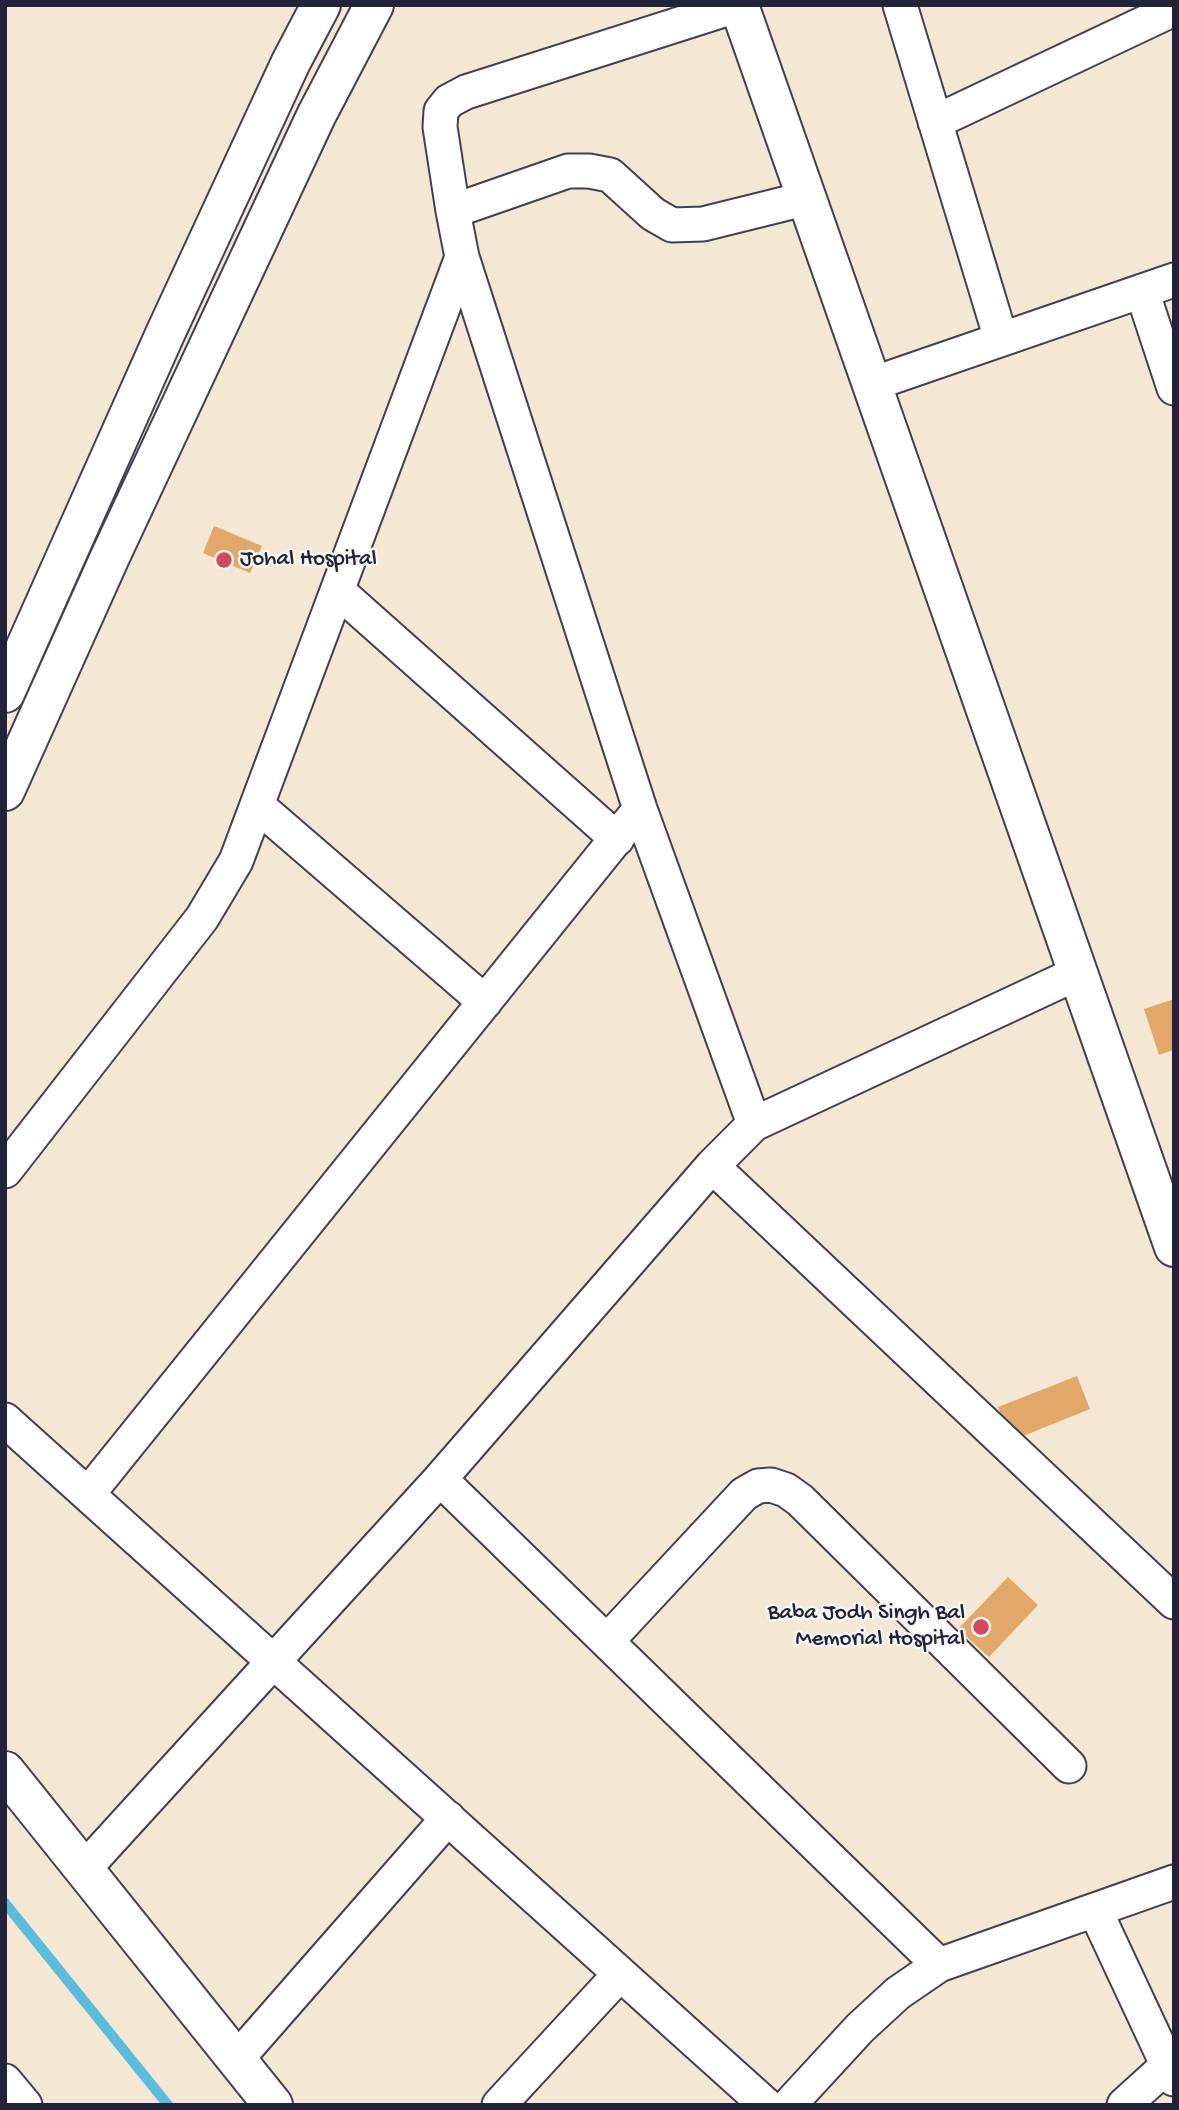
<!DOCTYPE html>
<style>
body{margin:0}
#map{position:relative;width:1179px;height:2110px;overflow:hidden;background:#f4e7d4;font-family:"Gochi Hand",sans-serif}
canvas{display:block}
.frame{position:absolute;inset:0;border:7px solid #22223b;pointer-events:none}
</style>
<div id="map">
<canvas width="1179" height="2110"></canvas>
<div class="frame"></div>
</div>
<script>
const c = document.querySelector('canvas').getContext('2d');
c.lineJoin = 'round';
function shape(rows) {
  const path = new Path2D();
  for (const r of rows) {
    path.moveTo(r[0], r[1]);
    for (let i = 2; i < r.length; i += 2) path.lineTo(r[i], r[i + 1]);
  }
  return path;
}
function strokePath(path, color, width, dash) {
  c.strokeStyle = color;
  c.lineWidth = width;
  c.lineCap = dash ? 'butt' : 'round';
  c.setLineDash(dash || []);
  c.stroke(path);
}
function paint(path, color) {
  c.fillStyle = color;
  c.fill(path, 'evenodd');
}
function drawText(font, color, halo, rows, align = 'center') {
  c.font = font + ' "Gochi Hand",sans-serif';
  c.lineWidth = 5;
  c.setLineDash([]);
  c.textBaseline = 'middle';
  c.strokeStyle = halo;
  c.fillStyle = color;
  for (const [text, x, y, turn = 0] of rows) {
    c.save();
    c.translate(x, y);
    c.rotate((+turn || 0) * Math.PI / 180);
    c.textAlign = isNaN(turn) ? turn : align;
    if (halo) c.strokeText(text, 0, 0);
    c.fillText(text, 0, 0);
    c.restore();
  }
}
const stream = shape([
 [5,1903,168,2105]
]);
const building = shape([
 [214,526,262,546,250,573,203,553],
 [1174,999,1174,1050,1159,1055,1144,1009],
 [1077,1376,1090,1409,1011,1441,998,1407],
 [1008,1577,1038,1605,989,1657,958,1629]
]);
const minor = shape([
 [739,5,466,92,449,101,441,111,440,127,453,211,462,257,640,809,754,1124],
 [900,5,1001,339],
 [935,122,1174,9],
 [453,211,568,171,589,171,610,175,653,214,672,225,703,224,808,198],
 [1142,291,1174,388],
 [872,384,1174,280],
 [338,591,617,839],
 [258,806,485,1002],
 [712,1166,1174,1602],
 [5,1171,202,918,236,861,462,257],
 [5,1420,766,2105],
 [440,1479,939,1965],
 [88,1494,640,809],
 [608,1640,744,1494,758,1486,771,1485,786,1490,800,1500,1069,1766],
 [85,1868,440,1479,712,1166,754,1124,1078,973],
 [1095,1910,1174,2079],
 [236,2060,448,1818],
 [5,2081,25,2105],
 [499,2105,620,1974],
 [789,2105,860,2028,898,1993,939,1965,1174,1882],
 [1124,2105,1167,2066]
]);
const tertiary = shape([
 [739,5,1174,1247],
 [5,1771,273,2105]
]);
const secondary = shape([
 [5,693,165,334,291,62,321,5],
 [5,791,110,557,316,116,374,5]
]);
const markers = [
 [224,560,9,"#d1495b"],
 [981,1627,9,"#d1495b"]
];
const poiNames = [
 ["Johal Hospital",240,560],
 ["Baba Jodh Singh Bal",965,1614,"right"],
 ["Memorial Hospital",965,1640,"right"]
];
strokePath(stream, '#5cbcdb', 10);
paint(building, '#e2a86a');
strokePath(minor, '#424052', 37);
strokePath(tertiary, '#424052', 42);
strokePath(secondary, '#424052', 42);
strokePath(minor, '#fff', 33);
strokePath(tertiary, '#fff', 38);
strokePath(secondary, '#fff', 38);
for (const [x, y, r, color] of markers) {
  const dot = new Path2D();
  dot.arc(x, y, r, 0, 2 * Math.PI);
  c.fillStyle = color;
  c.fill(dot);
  strokePath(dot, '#f6f6f2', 2.5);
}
drawText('23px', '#22223b', '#f6f6f2', poiNames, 'left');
</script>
